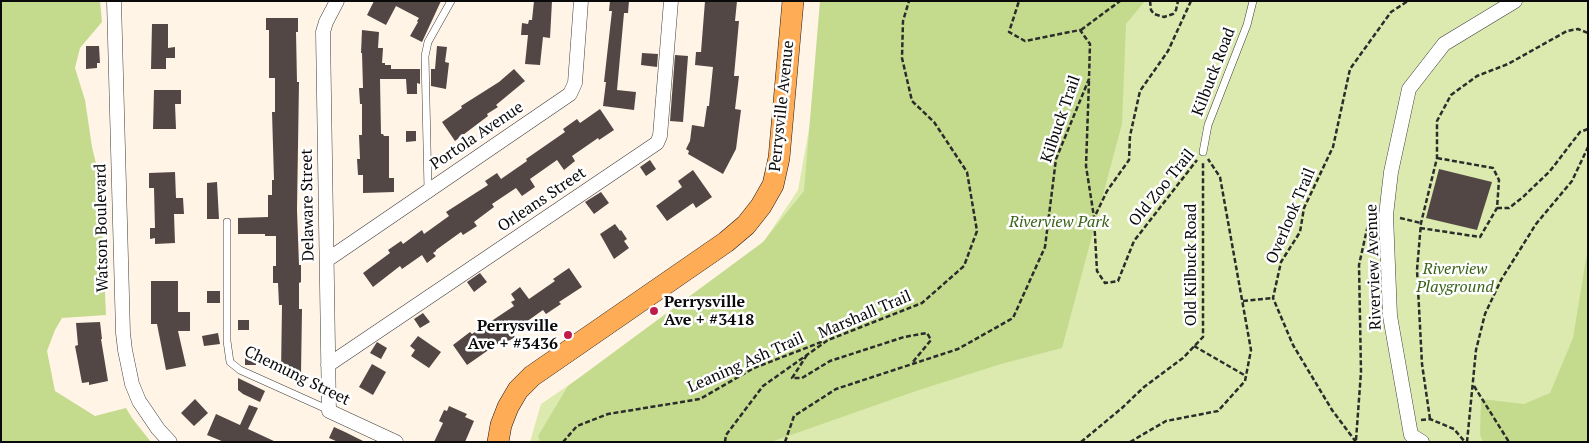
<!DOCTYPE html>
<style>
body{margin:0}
#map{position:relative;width:1589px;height:443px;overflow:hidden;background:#fff4e6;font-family:"PT Serif",serif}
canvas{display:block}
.frame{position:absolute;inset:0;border:2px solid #0a0a0a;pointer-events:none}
</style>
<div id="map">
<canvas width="1589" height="443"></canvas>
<div class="frame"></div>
</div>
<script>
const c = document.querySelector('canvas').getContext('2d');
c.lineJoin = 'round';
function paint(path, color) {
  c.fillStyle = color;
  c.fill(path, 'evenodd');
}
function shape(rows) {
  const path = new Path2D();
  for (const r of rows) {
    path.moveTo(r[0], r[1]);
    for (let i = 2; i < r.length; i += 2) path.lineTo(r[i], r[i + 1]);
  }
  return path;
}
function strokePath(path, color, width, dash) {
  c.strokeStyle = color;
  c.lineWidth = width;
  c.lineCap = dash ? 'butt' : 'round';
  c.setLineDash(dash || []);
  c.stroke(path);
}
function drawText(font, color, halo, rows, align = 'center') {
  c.font = font + ' "PT Serif",serif';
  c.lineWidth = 5;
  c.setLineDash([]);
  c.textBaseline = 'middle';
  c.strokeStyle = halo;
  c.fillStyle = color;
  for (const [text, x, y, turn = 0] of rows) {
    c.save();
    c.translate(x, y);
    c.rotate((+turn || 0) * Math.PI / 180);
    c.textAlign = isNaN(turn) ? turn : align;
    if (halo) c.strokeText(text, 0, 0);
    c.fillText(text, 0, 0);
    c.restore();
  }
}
const green = shape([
 [832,1,1588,1,1588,442,530,442,541,404,751,261,798,190]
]);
const forest = shape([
 [1,1,100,1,102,22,80,48,75,68,85,100,92,147,100,180,106,315,62,318,55,330,47,351,55,391,95,416,126,408,132,418,151,442,1,442],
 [820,1,1145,1,1126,24,1122,124,1062,348,1001,364,916,391,771,442,540,442,538,436,568,386,763,242,804,191],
 [1588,247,1588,442,1483,442,1480,435,1481,399,1524,404,1550,393,1573,338]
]);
const building = shape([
 [374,1,441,1,422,42,410,36,418,22,417,21,419,18,396,6,386,25,367,15],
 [534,1,552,1,550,38,543,37,540,65,525,64,528,35,521,35,522,23,528,24,529,20,532,20],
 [610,1,629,1,628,13,624,13,617,90,636,92,634,110,603,106,606,82,604,82,612,11,609,11],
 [705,1,737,1,735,21,739,21,734,76,739,76,735,109,741,110,736,149,723,174,688,154,689,151,686,149,690,141,692,125,704,127,707,106,709,106,713,67,695,65,696,52,701,52],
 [266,18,298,18,298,32,296,32,297,82,299,82,297,210,299,265,301,265,301,282,299,283,299,309,302,309,301,373,281,373,282,305,279,305,278,283,273,283,273,266,276,266,276,236,265,236,265,234,238,234,238,218,268,217,268,195,272,195,272,180,274,180,272,112,275,112,275,78,269,78,269,30,266,30],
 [152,24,168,24,168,48,175,47,175,58,166,58,166,69,151,69],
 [362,30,379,32,378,48,383,48,382,63,385,63,385,65,391,65,391,69,420,69,420,84,417,83,417,94,407,94,406,79,380,79,381,134,383,134,384,136,389,136,389,178,394,178,394,192,363,193,363,175,358,175,357,159,360,159,359,135,362,135,362,104,360,104,359,88,363,88,362,53,361,53],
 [86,46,99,46,100,63,97,63,97,68,86,69],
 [437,46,447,47,445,62,449,63,446,89,431,86,431,69,435,69],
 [642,53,658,54,657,67,641,65],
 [675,55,688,56,683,122,670,121],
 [514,69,525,81,496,105,498,107,487,114,488,116,455,141,442,122,462,108,461,106,499,82],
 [154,90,181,90,181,104,175,104,176,129,153,129],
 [600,109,614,130,599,140,598,138,572,156,575,161,564,170,557,160,530,179,535,187,522,196,516,188,492,204,494,207,474,222,477,226,463,235,461,232,436,250,436,251,433,253,436,256,427,263,422,255,402,269,400,266,373,287,363,273,390,253,388,250,401,241,403,244,422,230,424,234,449,216,446,212,488,185,485,181,497,173,501,179,527,161,526,159,565,132,563,129,577,119,580,123],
 [406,131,416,131,416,141,406,142],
 [650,160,656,169,646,176,640,167],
 [1439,169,1492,182,1477,230,1426,218],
 [693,170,712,197,696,208,693,203,667,221,656,206,682,187,678,181],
 [175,172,176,198,183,198,184,214,174,214,175,243,155,244,155,238,150,239,150,228,155,228,154,188,149,188,149,173],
 [217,182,219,219,207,219,207,183],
 [601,192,609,203,594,214,585,202],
 [615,224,620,231,621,230,627,239,624,241,629,248,614,259,600,234],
 [569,268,582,287,559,302,561,304,546,314,543,310,512,332,515,337,502,345,500,342,467,365,453,345,470,332,472,334,514,306,511,302,515,300,511,294,520,287,529,299,555,281,553,279],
 [480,273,487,282,474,292,467,282],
 [151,281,178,281,178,312,190,312,190,331,178,331,186,366,166,370,157,324,151,324],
 [207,291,220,291,220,303,207,303],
 [423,313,430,322,420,328,414,319],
 [238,320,249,320,249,330,238,330],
 [100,322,102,339,101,339,108,381,89,385,89,382,82,383,75,346,78,345,76,323],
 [218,333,220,344,204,346,202,336],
 [418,336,441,352,429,368,411,356,415,350,410,346],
 [377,342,387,348,381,359,370,353],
 [256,355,256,365,245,365,245,356],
 [372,364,386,372,373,395,359,387],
 [238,378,265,391,260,402,243,394,238,390],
 [195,399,208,413,194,426,181,413],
 [249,405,258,408,248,429,276,442,224,442,207,435,216,414,240,425],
 [449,406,467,414,465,417,474,421,465,442,434,442,443,423,439,421,444,410,447,411],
 [334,427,345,432,365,442,338,442,329,438]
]);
const path = shape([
 [1150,1,1151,10,1154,14,1164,17,1173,14,1176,10,1178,1],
 [1191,1,1168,51,1140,91,1130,136,1129,160,1107,191,1094,218,1097,271,1105,283,1118,281,1134,241,1197,160],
 [1081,30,1120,1],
 [1089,81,1086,166,1094,217],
 [1497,208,1509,208,1523,197,1550,171,1580,132,1588,129],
 [1400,218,1421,223],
 [1420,228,1480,237,1497,208,1499,180,1493,168,1437,158],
 [1243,301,1273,298],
 [1194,346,1246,376],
 [807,355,792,378,802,378,830,361,904,337,927,333,931,340,912,363],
 [1474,386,1509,442],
 [1430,419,1422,364,1417,270,1421,223,1437,158,1437,121,1451,95,1477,76,1508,64,1567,31,1578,29,1588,33],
 [1421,420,1430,419,1454,429,1465,442],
 [1356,440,1361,372,1359,265,1367,229,1373,216],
 [563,442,577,426,608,414,700,399,754,368,824,341],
 [725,442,726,435,763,386,828,340,922,303,964,266,977,231,967,172,934,122,912,101,902,58,903,21,909,1],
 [785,442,794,416,836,389,958,349,1013,318,1045,247,1056,159,1089,79,1090,44,1080,30,1025,41,1009,32,1019,1],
 [1081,442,1122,408,1144,387,1183,358,1203,337,1203,161],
 [1130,442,1166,421,1218,411,1245,381,1251,350,1220,177,1208,159],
 [1356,442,1332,410,1293,345,1273,298,1281,262,1300,232,1304,208,1333,147,1350,69,1391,12,1408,1],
 [1467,442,1476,350,1485,314,1501,280,1536,224,1572,181,1588,147]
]);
const lane = shape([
 [1203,152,1208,125,1247,25,1253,1],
 [428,190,425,56,428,42,451,1],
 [227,222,227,341,230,362,240,370,329,410]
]);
const street = shape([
 [114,1,123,333,125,350,132,384,139,401,158,429,170,442],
 [337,1,326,22,323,32,329,411,396,442],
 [327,260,570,94,575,83,581,1],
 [328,365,657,143,660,136,671,1],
 [1422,442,1411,435,1390,316,1386,215,1391,172,1409,89,1444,44,1515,1]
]);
const primary = shape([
 [498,442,501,425,508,407,518,390,532,376,726,242,746,225,761,206,773,185,779,158,793,1]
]);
const markers = [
 [654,311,5,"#be1d4c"],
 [568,335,5,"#be1d4c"]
];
const streetNames = [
 ["Kilbuck Road",1214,72,-69],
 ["Perrysville Avenue",782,106,-84],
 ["Kilbuck Trail",1061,119,-71],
 ["Portola Avenue",477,136,-34],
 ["Old Zoo Trail",1162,188,-51],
 ["Orleans Street",542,200,-34],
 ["Delaware Street",308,205,-91],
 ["Overlook Trail",1291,216,-67],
 ["Watson Boulevard",102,228,-91],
 ["Old Kilbuck Road",1191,265,-90],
 ["Riverview Avenue",1374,267,-92],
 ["Marshall Trail",865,315,-23],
 ["Leaning Ash Trail",746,363,-24],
 ["Chemung Street",297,376,26]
];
const parkNames = [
 ["Riverview Park",1059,222],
 ["Riverview",1455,269],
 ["Playground",1455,287]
];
const poiNames = [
 ["Perrysville",664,302],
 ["Ave + #3418",664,320],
 ["Perrysville",558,326,"right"],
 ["Ave + #3436",558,344,"right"]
];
paint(green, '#dceaaf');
paint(forest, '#c4db8e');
paint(building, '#534746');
strokePath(lane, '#3d3d3d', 8);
strokePath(street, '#3d3d3d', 15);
strokePath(primary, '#1b1b1b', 22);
strokePath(path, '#2c2c2c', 2.5, [5, 2.5]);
strokePath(lane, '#fff', 7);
strokePath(street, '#fff', 14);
strokePath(primary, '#ffac56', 21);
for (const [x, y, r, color] of markers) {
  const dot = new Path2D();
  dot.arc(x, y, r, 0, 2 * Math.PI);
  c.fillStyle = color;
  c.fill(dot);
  strokePath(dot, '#fff', 2);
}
drawText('16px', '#0a0a0a', '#fff', streetNames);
drawText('italic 16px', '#3a6319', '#fff', parkNames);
drawText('bold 16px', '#0a0a0a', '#fff', poiNames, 'left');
</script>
